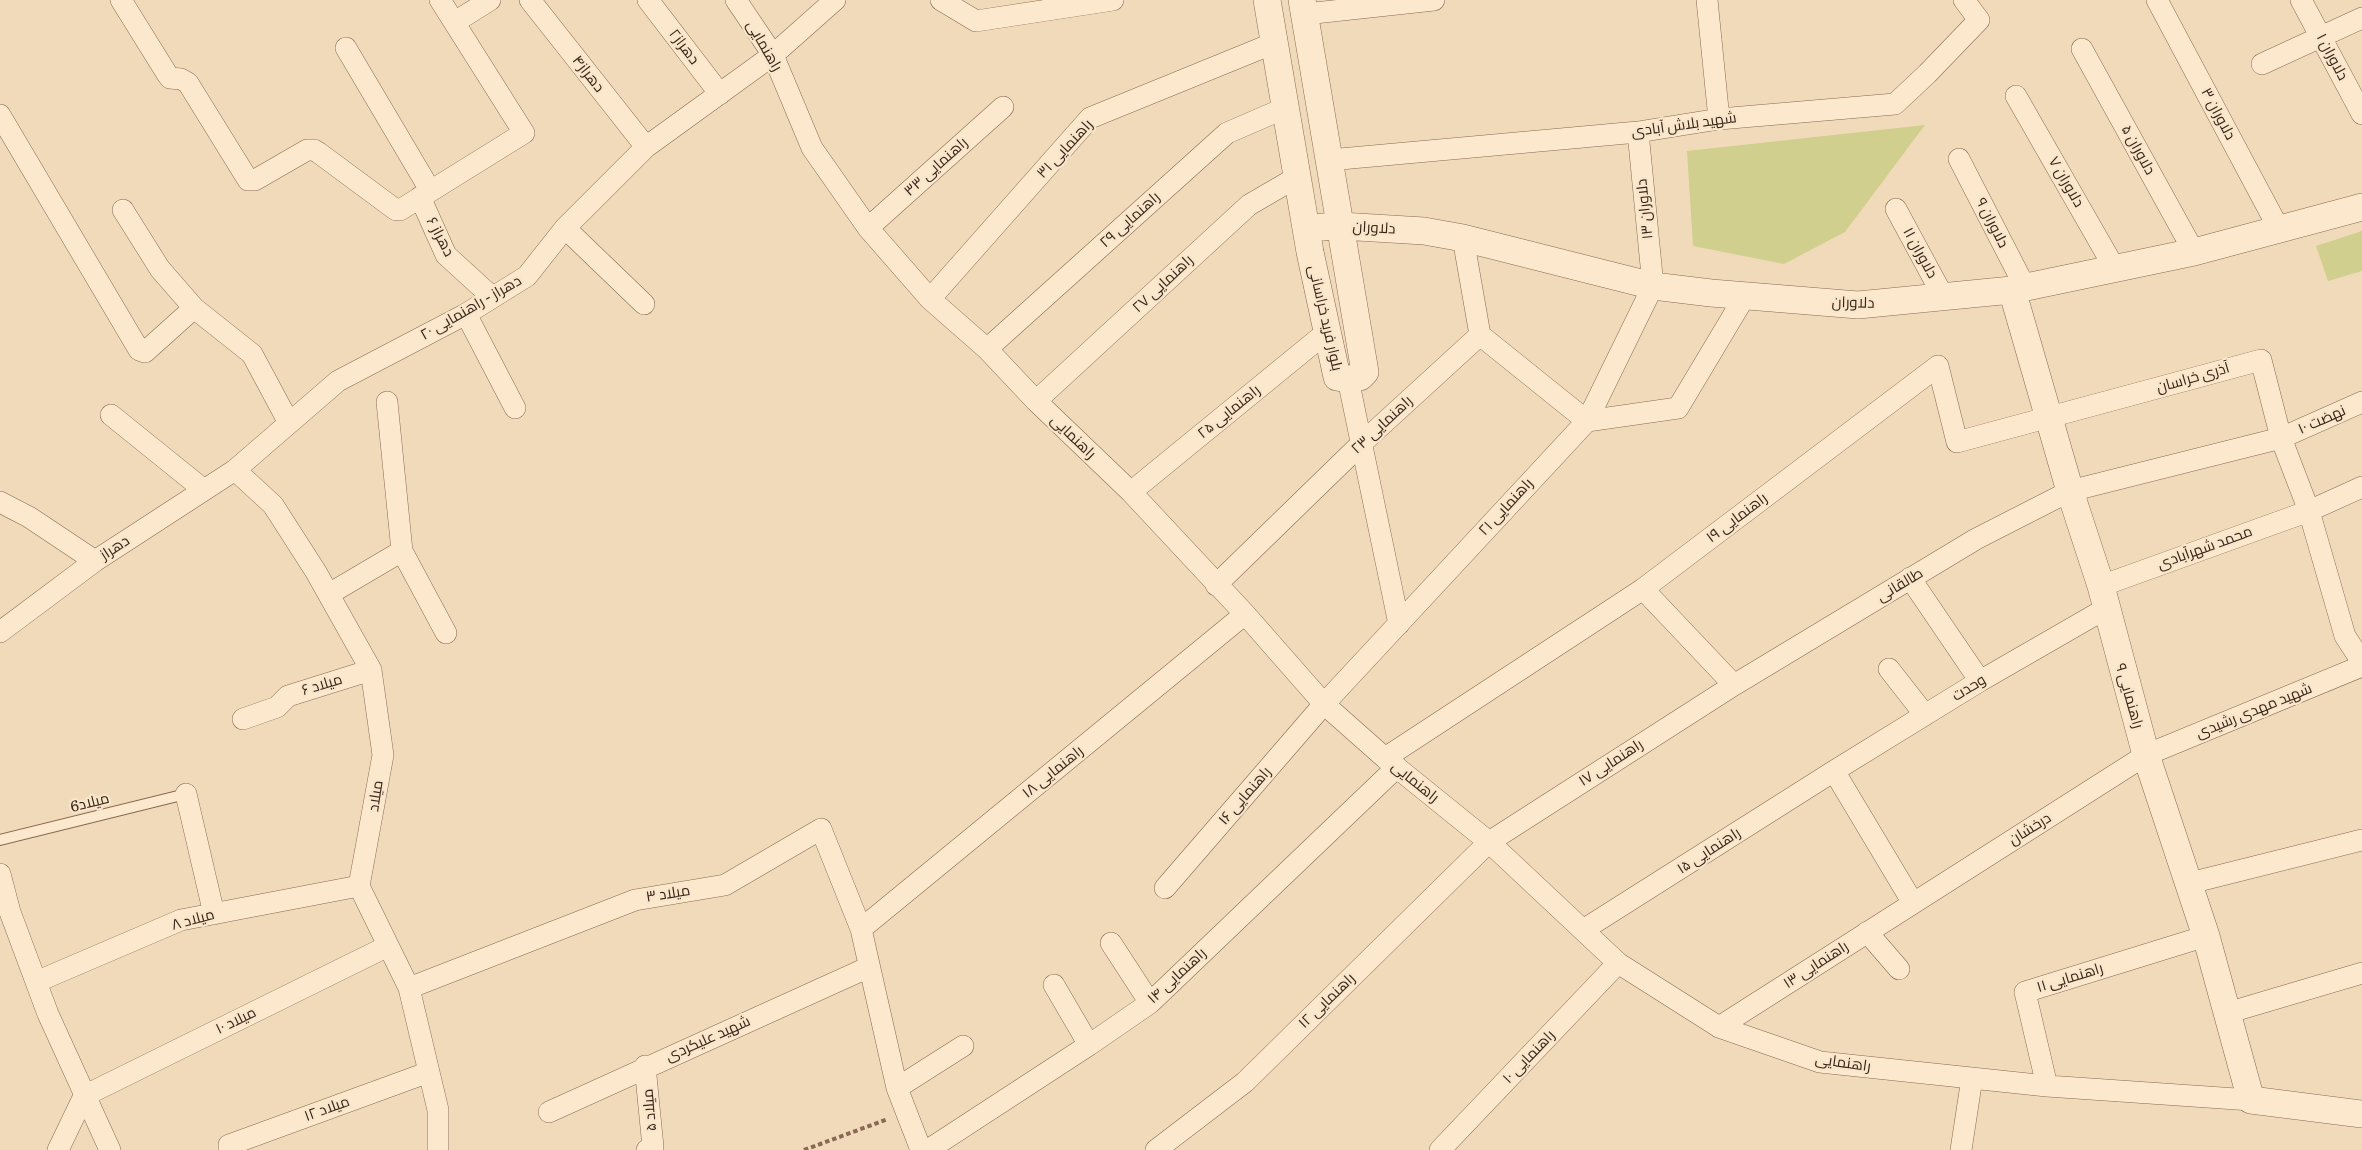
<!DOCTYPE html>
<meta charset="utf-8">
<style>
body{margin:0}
canvas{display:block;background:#f1daba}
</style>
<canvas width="2362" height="1150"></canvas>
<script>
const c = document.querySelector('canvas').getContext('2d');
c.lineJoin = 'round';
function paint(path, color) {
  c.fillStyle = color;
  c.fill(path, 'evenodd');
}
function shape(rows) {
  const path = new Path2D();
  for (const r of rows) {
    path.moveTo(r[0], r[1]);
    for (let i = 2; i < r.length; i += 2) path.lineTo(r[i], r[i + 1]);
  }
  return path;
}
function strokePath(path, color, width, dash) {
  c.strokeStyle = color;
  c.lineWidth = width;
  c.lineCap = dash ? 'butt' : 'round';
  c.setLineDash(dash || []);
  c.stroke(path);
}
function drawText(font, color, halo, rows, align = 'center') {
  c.font = font + ' Literata,Cairo,serif';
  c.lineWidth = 4.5;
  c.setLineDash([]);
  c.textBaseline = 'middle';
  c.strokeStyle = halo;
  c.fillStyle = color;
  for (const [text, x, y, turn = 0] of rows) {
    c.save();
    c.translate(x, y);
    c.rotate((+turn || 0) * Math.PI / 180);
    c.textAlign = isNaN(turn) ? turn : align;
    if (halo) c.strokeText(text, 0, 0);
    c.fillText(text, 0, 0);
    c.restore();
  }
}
const green = shape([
 [1925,125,1845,232,1784,264,1693,246,1687,151],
 [2362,231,2362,271,2328,281,2316,246]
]);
const path = shape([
 [804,1150,888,1119]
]);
const service = shape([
 [0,840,186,794]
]);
const minor = shape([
 [121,0,167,74,170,78,181,79,188,83,248,180,255,180,307,150,314,150,319,153,396,210,400,210,524,133,440,0],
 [530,0,646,147],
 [648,0,720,94],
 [736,0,773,55,812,148,868,228,930,299,987,349,1036,401,1131,492,1245,614,1324,704,1385,758,1489,842,1618,963,1719,1027,1820,1062,2047,1086,2251,1100],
 [941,0,976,21,1113,0],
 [1707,0,1719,119],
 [2157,0,2279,229],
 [2301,0,2362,114],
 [1305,14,1434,0],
 [455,22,490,0],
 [346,48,430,190],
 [2082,49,2194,252],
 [2262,64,2362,18],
 [2016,96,2115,269],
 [0,115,139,350,145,352,194,308,252,354,289,423],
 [1959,159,2025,287],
 [1329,160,1638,132,1719,119,1895,104,1927,74,1979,20,1964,0],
 [420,197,446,255,492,297],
 [1896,209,1944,298],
 [123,210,160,269,194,308],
 [565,228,644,304],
 [868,228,1003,107],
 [1463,238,1480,335],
 [930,299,1090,118,1274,43],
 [466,314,515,408],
 [1480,335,1587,421,1678,408,1745,296],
 [987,349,1227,133,1285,108],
 [1348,379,1399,624],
 [1036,401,1249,205,1297,177],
 [387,402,402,551,446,633],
 [111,415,204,490],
 [235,470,273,505,316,572,371,670,383,755,359,886,409,988,438,1110,438,1150],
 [1131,492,1328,331],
 [0,502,29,517,95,561],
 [1910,578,1980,681],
 [1216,585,1362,443,1480,335],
 [2101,586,2309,511,2362,487],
 [1643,589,1734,685],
 [329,594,402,551],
 [0,632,95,561,235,470,338,381,466,314,527,276,565,228,646,147,773,55,835,0],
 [1889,669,1925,715],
 [243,719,277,707,288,696,371,670],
 [1385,758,1643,589,1938,366,1957,442,2261,360,2281,438,2309,511,2345,636,2362,662],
 [1834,771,1913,903],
 [186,794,214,914],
 [0,874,10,912,48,1014,110,1150],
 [2190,883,2362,840],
 [1165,888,1324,704,1587,421,1653,286,1638,132],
 [861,929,1245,614],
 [1583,930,1834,771,1980,681,2105,609],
 [1867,932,1899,969],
 [1111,943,1150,1003],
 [36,982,181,920,359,886],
 [1054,985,1089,1045],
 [409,988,635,900,725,885,821,829,861,929,897,1088,921,1150],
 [2227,1013,2362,973],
 [1719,1027,2146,755,2362,666],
 [645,1066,653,1147,647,1150],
 [2047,1086,2025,992,2206,936],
 [897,1088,963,1046],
 [84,1096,388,946],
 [549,1112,869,967],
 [58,1150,84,1096],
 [229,1150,229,1145,429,1072],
 [928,1150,1089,1045,1150,1003,1397,767],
 [1156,1150,1245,1082,1489,842,1734,685,1976,539,2070,491,2281,438,2362,402],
 [1440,1150,1618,963],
 [1961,1150,1972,1078]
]);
const tertiary = shape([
 [1267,0,1310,252,1337,377,1348,379,1360,377,1365,372,1302,0],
 [1306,228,1341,226,1424,231,1463,238,1653,286,1711,293,1858,305,2012,290,2194,252,2362,207],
 [2012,290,2070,491,2101,586,2146,755,2206,936,2251,1100,2362,1114]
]);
const streetNames = [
 ["راهنمایی",764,46,60],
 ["دهراز۲",684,47,53],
 ["دلاوران ۱",2332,57,62],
 ["دهراز۴",588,74,52],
 ["دلاوران ۳",2218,114,62],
 ["شهید بلاش آبادی",1684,125,-8],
 ["راهنمایی ۳۱",1065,149,-47],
 ["دلاوران ۵",2138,150,61],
 ["راهنمایی ۳۳",936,167,-42],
 ["دلاوران ۷",2066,182,60],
 ["دلاوران ۱۳",1645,209,-96],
 ["راهنمایی ۲۹",1130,220,-42],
 ["دلاوران ۹",1992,223,63],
 ["دلاوران",1374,228,3],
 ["دهراز ۶",440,237,62],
 ["دلاوران ۱۱",1920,253,61],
 ["راهنمایی ۲۷",1163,284,-43],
 ["دلاوران",1853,303,1],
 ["دهراز - راهنمایی ۲۰",471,308,-30],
 ["بلوار فرید خراسانی",1325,318,77],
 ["آذری خراسان",2193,378,-16],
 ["راهنمایی ۲۵",1229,412,-39],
 ["نهضت ۱۰",2322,420,-24],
 ["راهنمایی ۲۳",1382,425,-43],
 ["راهنمایی",1073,437,44],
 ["راهنمایی ۲۱",1506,507,-47],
 ["راهنمایی ۱۹",1737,518,-37],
 ["دهراز",115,548,-33],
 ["محمد شهرآبادی",2205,548,-20],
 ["طالقانی",1900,585,-31],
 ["میلاد ۶",322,685,-17],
 ["وحدت",1969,688,-31],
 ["راهنمایی ۹",2129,696,74],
 ["شهید مهدی رشیدی",2254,711,-22],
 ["راهنمایی ۱۷",1611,763,-33],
 ["راهنمایی ۱۸",1053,772,-39],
 ["راهنمایی",1415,782,39],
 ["میلاد",376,796,-81],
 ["راهنمایی ۱۶",1245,796,-49],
 ["میلاد6",90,803,-14],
 ["درخشان",2030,829,-32],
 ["راهنمایی ۱۵",1709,851,-33],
 ["میلاد ۳",668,894,-9],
 ["میلاد ۸",193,920,-15],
 ["راهنمایی ۱۳",1816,965,-33],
 ["راهنمایی ۱۴",1177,976,-43],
 ["راهنمایی ۱۱",2070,978,-17],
 ["راهنمایی ۱۲",1327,1001,-44],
 ["میلاد ۱۰",236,1021,-26],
 ["شهید علیکردی",708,1039,-24],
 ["راهنمایی ۱۰",1529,1057,-46],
 ["راهنمایی",1843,1063,8],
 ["میلاد ۱۲",327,1109,-20],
 ["میلاد ۵",650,1110,-95]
];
paint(green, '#d0cf8d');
strokePath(service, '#896953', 12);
strokePath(minor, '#896953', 22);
strokePath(tertiary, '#896953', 28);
strokePath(path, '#896953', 4, [4.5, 3]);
strokePath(service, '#fce8cd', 10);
strokePath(minor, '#fce8cd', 21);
strokePath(tertiary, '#fce8cd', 27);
drawText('15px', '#372419', '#f8e5ca', streetNames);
</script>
